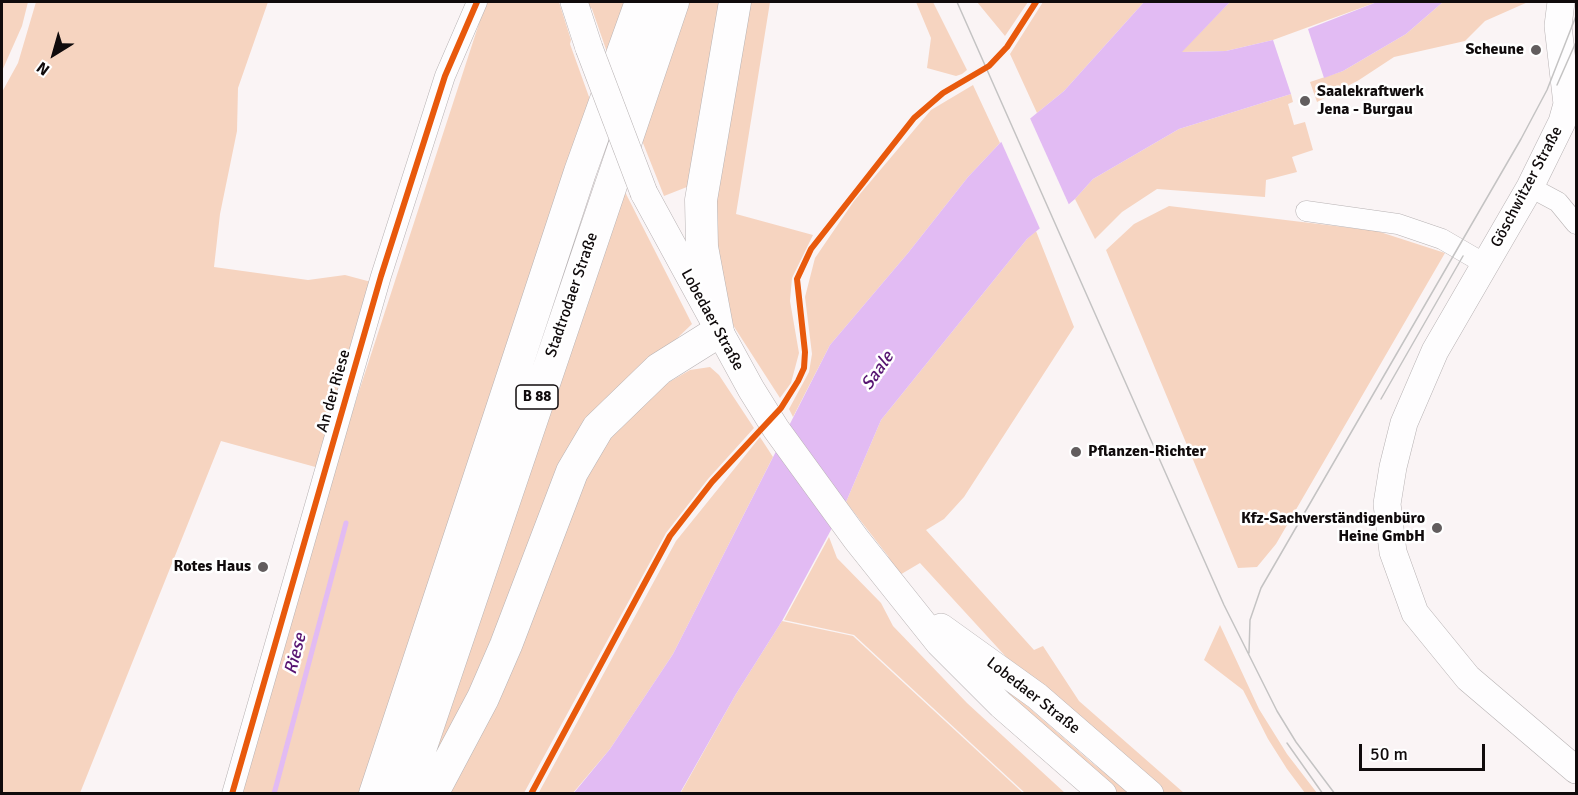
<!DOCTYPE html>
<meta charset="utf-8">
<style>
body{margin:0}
#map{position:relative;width:1578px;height:795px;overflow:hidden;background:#faf4f5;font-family:Signika,sans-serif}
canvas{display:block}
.frame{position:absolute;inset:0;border:3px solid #100b0c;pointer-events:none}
.north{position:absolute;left:24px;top:24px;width:60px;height:60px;-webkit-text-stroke:4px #fff;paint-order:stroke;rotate:217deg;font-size:16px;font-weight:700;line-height:24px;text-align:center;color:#100b0c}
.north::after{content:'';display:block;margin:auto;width:21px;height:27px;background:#100b0c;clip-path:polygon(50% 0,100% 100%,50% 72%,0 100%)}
.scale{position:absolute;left:1359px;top:744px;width:126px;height:27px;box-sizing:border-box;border:3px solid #100b0c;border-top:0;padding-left:8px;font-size:18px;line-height:21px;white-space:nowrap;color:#100b0c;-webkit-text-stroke:4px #fff;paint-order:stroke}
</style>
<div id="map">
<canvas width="1578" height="795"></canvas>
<div class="frame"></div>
<div class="north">N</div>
<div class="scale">50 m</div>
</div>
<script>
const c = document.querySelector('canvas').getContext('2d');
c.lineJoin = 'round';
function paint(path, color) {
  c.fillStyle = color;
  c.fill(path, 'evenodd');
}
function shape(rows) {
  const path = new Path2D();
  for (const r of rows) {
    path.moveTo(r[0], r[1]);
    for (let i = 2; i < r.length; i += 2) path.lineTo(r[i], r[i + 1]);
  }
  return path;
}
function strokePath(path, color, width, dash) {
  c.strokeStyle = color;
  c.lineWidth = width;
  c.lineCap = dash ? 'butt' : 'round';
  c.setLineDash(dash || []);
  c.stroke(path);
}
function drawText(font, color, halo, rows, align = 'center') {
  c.font = font + ' Signika,sans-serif';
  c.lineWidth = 5;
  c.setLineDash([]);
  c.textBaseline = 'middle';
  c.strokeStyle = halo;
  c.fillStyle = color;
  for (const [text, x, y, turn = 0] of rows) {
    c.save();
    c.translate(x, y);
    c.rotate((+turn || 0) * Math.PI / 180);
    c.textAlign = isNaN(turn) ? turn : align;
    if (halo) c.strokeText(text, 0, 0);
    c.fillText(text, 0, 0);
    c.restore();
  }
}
const green = shape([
 [2,2,28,2,22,26,2,71],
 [36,2,268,2,238,88,237,131,220,214,214,267,308,280,345,275,375,283,319,468,221,441,80,793,2,794,2,92,18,63],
 [486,2,559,2,571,40,570,44,593,108,365,793,238,794,332,474],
 [585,2,631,2,610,61,592,9],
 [684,2,722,2,692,185,664,196,641,138],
 [748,2,770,2,736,214,813,235,792,278,790,301,799,353,791,383,780,398,731,322,719,276,714,206],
 [916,2,933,2,967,70,962,74,956,76,927,68,931,38],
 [977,2,1028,2,1005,36],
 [1043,2,1144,2,1064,91,1037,113,1010,54],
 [1230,2,1377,2,1273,40,1226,51,1181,52],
 [1443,2,1528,2,1485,21,1465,41,1394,57,1359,80,1317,102,1310,82,1343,71,1406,34],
 [973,85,1000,143,968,177,908,253,830,345,793,417,789,409,809,372,812,354,805,297,815,258,854,201,931,110],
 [1291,94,1293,102,1288,104,1294,125,1305,122,1313,150,1292,157,1297,172,1266,180,1265,197,1157,189,1122,212,1095,239,1075,199,1093,179,1179,129],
 [621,184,692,324,598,414,421,793],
 [1169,206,1377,231,1445,253,1276,544,1257,567,1238,568,1106,250,1134,224],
 [1036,231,1074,327,964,497,944,519,926,530,1034,650,1043,646,1079,701,1184,793,1159,793,1019,671,920,563,898,576,888,556,846,502,881,420,1027,239],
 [710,367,719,375,754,428,708,479,666,533,524,793,445,794,598,443,645,396,690,370],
 [760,437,773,457,673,654,610,749,573,793,538,794,676,541],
 [829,537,837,558,881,603,893,626,967,703,1065,793,1025,793,854,635,784,620],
 [782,621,853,636,1023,793,680,794,736,694],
 [1220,625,1259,709,1287,754,1317,793,1305,793,1287,769,1268,739,1243,690,1204,660],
 [1001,683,1091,762,1130,793,1118,793,1100,779,1005,692]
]);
const water = shape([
 [1144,2,1230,2,1182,52,1226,51,1273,40,1291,94,1179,129,1093,179,1075,199,1027,239,881,420,846,502,782,621,736,694,680,793,573,794,610,749,673,654,830,345,908,253,968,177,1000,143,1064,91],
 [1377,2,1443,2,1406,34,1343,71,1324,78,1308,29]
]);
const pier = shape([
 [1029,116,1070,207,1041,231,1000,139]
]);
const stream = shape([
 [274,794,346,523]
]);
const minor = shape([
 [1530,187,1558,202,1576,224],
 [1306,211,1398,224,1442,239,1485,264],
 [232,794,381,276,445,76,477,2]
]);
const secondary = shape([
 [574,2,589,48],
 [1561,2,1558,26,1567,104,1562,122,1530,187,1435,351,1404,423,1393,467,1387,504,1393,552,1415,613,1468,678,1576,770],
 [644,193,751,389,776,429,856,539,939,643,1001,705,1103,794],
 [941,627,1037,696,1150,794]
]);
const primary = shape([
 [375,794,580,172,641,2],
 [405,794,673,2],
 [432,794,483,698,506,645,572,472,598,428,659,369,718,332,702,247,701,200,735,2]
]);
const tram = shape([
 [957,2,1224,605,1277,711,1296,742,1335,794],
 [1557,85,1576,42],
 [1381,399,1463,256],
 [1249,653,1250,620,1261,588,1521,139,1547,90,1576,16],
 [1287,743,1323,794]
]);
const secondaryBridge = shape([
 [589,48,644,193]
]);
const cycleway = shape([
 [232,794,381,276,445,76,477,2],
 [531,794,670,536,712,482,781,408,798,381,804,368,805,352,797,279,811,249,914,118,943,93,989,66,1007,47,1036,2]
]);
const markers = [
 [1536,50,6,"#625d5e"],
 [1305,101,6,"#625d5e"],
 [1076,452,6,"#625d5e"],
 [1437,528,6,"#625d5e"],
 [263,567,6,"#625d5e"]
];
const shields = [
 [537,397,42]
];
const shieldNames = [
 ["B 88",537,397]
];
const poiNames = [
 ["Scheune",1524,50],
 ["Saalekraftwerk",1317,92,"left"],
 ["Jena - Burgau",1317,110,"left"],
 ["Pflanzen-Richter",1088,452,"left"],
 ["Kfz-Sachverständigenbüro",1425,519],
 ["Heine GmbH",1425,537],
 ["Rotes Haus",251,567]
];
const streetNames = [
 ["Göschwitzer Straße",1527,187,-62],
 ["Stadtrodaer Straße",572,295,-71],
 ["Lobedaer Straße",712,320,61],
 ["An der Riese",334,391,-74],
 ["Lobedaer Straße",1033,696,38]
];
const waterNames = [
 ["Saale",878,371,-55],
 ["Riese",296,654,-75]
];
paint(green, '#f6d4c0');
paint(water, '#e2bbf3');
paint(pier, '#faf4f5');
strokePath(stream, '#e2bbf3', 5);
strokePath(minor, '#b7b2b3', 21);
strokePath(secondary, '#b7b2b3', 28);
strokePath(primary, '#b7b2b3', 33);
strokePath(minor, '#fefdfe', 20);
strokePath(secondary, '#fefdfe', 27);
strokePath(primary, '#fefdfe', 32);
strokePath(tram, '#c4c3c3', 1.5);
strokePath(secondaryBridge, '#b7b2b3', 28, []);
strokePath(secondaryBridge, '#fefdfe', 27);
strokePath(cycleway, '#e8590c', 6);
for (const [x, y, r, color] of markers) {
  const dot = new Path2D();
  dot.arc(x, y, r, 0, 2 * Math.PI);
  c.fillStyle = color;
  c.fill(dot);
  strokePath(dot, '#fff', 2);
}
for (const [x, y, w] of shields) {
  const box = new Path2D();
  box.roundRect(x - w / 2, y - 12, w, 24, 4.5);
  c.fillStyle = '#fff';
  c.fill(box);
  strokePath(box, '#100b0c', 1.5);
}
drawText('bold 15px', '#100b0c', null, shieldNames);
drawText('bold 16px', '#100b0c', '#fff', poiNames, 'right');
drawText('16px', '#100b0c', '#fff', streetNames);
drawText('italic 18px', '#571572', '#fff', waterNames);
</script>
